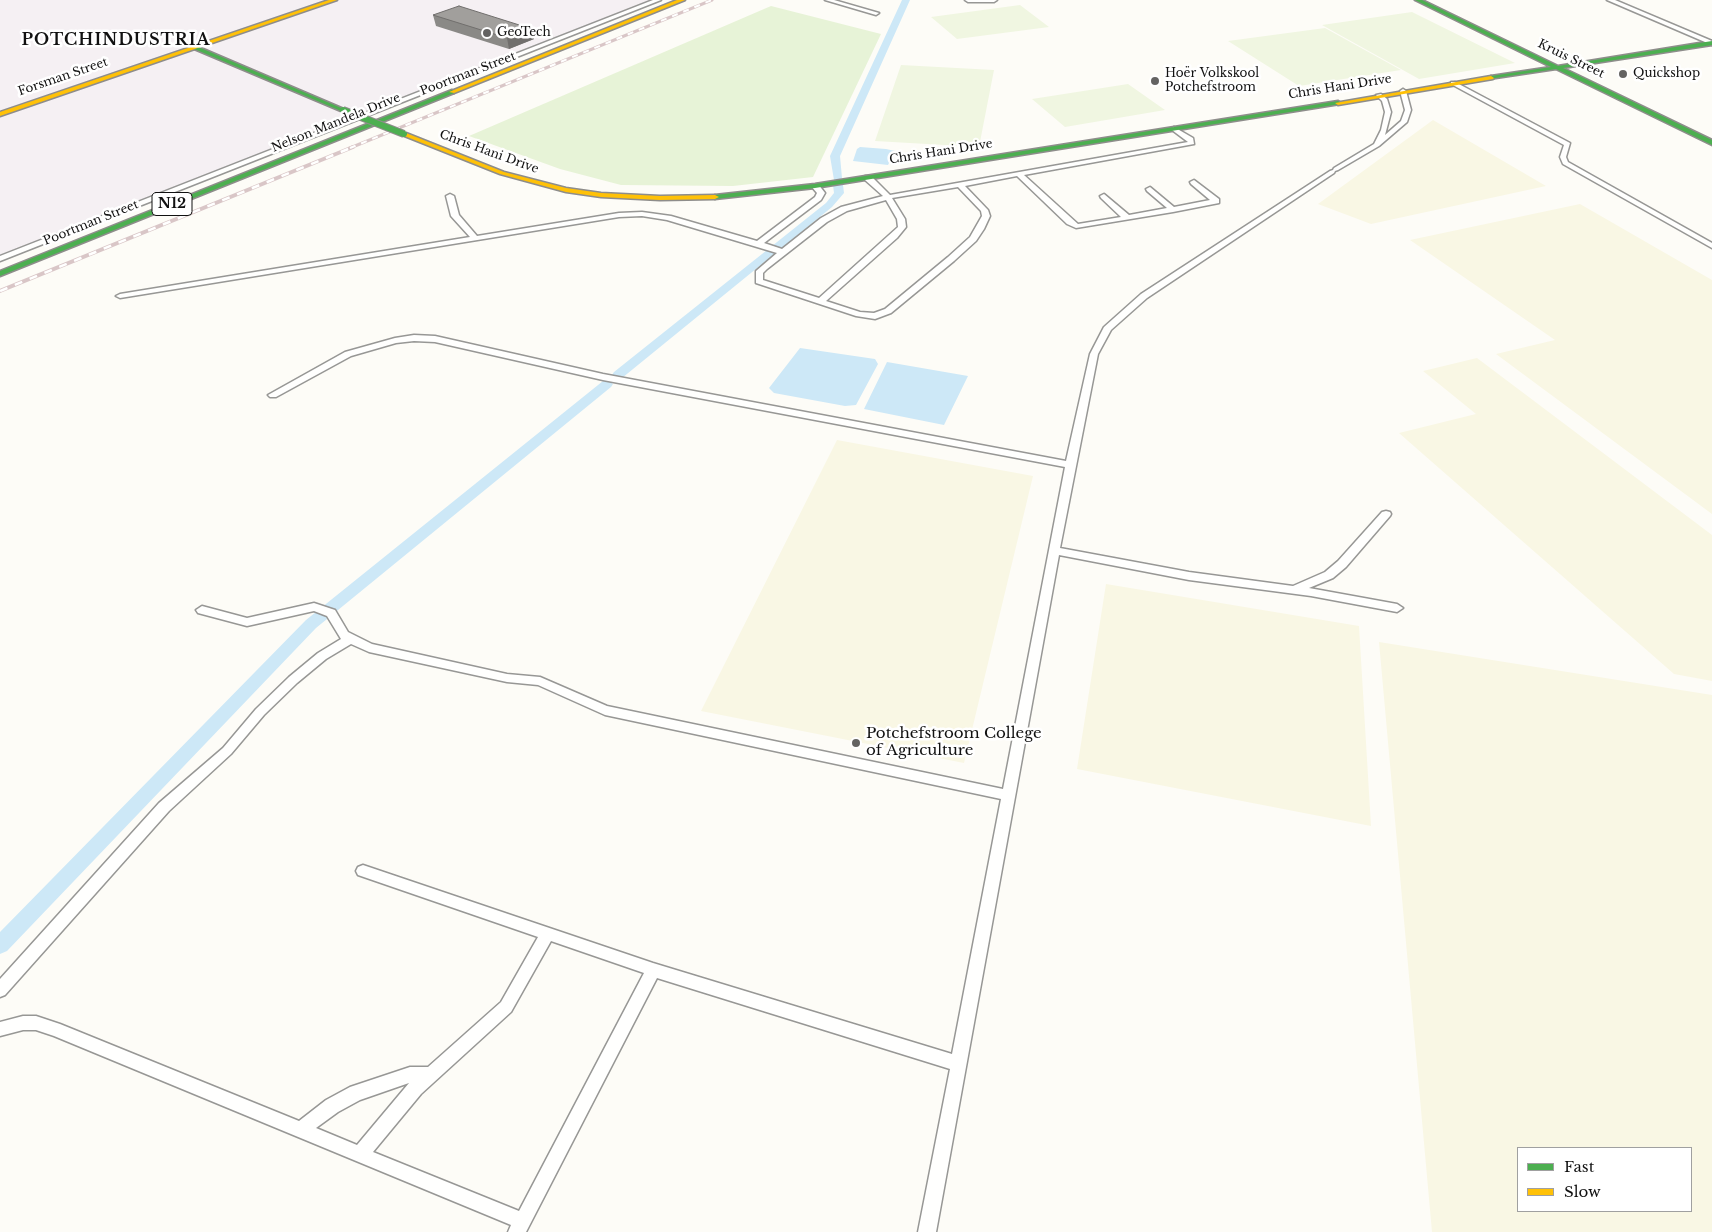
<!DOCTYPE html>
<meta charset="utf-8">
<style>
body{margin:0}
#map{position:relative;width:1712px;height:1232px;overflow:hidden;background:#fdfcf7;font-family:"Libre Baskerville",serif}
canvas{display:block}
.legend{position:absolute;left:1517px;top:1147px;width:175px;height:65px;box-sizing:border-box;background:#fff;border:1px solid #a0a0a0;margin:0;padding:6px 9px;list-style:none;font-size:15px;color:#111}
.legend li{display:flex;align-items:center;gap:10px;height:25px}
.legend b{width:25px;border:1px solid #a0a0a0}
</style>
<div id="map">
<canvas width="1712" height="1232"></canvas>
<ul class="legend">
<li><b style="height:6px;background:#4caf50"></b>Fast</li>
<li><b style="height:6px;background:#ffc107"></b>Slow</li>
</ul>
</div>
<script>
const c = document.querySelector('canvas').getContext('2d');
c.lineJoin = 'round';
function paint(path, color) {
  c.fillStyle = color;
  c.fill(path, 'evenodd');
}
function shape(rows) {
  const path = new Path2D();
  for (const r of rows) {
    path.moveTo(r[0], r[1]);
    for (let i = 2; i < r.length; i += 2) path.lineTo(r[i], r[i + 1]);
  }
  return path;
}
function strokePath(path, color, width, dash) {
  c.strokeStyle = color;
  c.lineWidth = width;
  c.lineCap = dash ? 'butt' : 'round';
  c.setLineDash(dash || []);
  c.stroke(path);
}
function drawText(font, color, halo, rows, align = 'center') {
  c.font = font + ' "Libre Baskerville",serif';
  c.lineWidth = 5;
  c.setLineDash([]);
  c.textBaseline = 'middle';
  c.strokeStyle = halo;
  c.fillStyle = color;
  for (const [text, x, y, turn = 0] of rows) {
    c.save();
    c.translate(x, y);
    c.rotate((+turn || 0) * Math.PI / 180);
    c.textAlign = isNaN(turn) ? turn : align;
    if (halo) c.strokeText(text, 0, 0);
    c.fillText(text, 0, 0);
    c.restore();
  }
}
const industrial = shape([
 [0,0,657,0,0,255]
]);
const farmland = shape([
 [1433,120,1546,186,1371,224,1318,204],
 [1580,204,1712,280,1712,514,1496,354,1555,340,1410,240],
 [1477,358,1712,535,1712,681,1674,674,1399,433,1476,414,1423,371],
 [837,440,1033,476,964,763,701,711],
 [1106,584,1359,626,1371,826,1077,769],
 [1379,642,1712,695,1712,1232,1432,1232],
 [1518,1148,1691,1148,1691,1211,1518,1211]
]);
const green = shape([
 [771,6,881,34,813,177,733,186,621,185,560,169,469,136]
]);
const pitch = shape([
 [1020,5,1049,27,957,39,931,17],
 [1412,12,1515,63,1419,79,1322,25],
 [1325,28,1401,70,1299,86,1228,41],
 [901,65,994,70,979,147,875,141],
 [1128,84,1165,110,1065,127,1032,99]
]);
const water = shape([
 [860,147,886,149,895,151,888,165,853,161,857,149],
 [800,348,875,359,878,364,856,405,845,406,774,393,769,388],
 [887,362,968,376,944,425,864,409]
]);
const canal = shape([
 [902,0,910,0,840,156,842,178,837,181,834,180,830,156,902,0],
 [838,182,843,185,844,193,832,207,622,378,614,378,612,375,614,372,826,203,834,193,833,185,838,182],
 [607,380,613,384,611,387,316,628,7,951,0,954,0,932,306,620,603,381,607,380]
]);
const street = shape([
 [653,0,661,0,0,261,0,256,653,0],
 [825,0,834,0,879,13,876,15,825,0],
 [965,0,997,0,994,2,968,2,965,0],
 [1607,0,1615,0,1712,41,1712,45,1607,0],
 [1451,82,1455,82,1570,143,1566,157,1568,162,1712,243,1712,248,1563,164,1560,157,1564,145,1451,84,1451,82],
 [1403,89,1406,91,1411,110,1407,122,1379,146,1338,170,1335,171,1334,173,1147,298,1111,330,1098,354,1060,548,1189,572,1293,586,1325,572,1338,561,1382,512,1386,511,1390,512,1391,514,1390,516,1346,567,1333,578,1309,588,1397,604,1403,608,1397,612,1311,596,1189,580,1059,555,936,1232,918,1232,950,1069,657,978,526,1232,508,1232,511,1225,54,1036,36,1030,23,1030,0,1036,0,1022,23,1016,36,1016,60,1024,299,1121,326,1100,350,1087,410,1067,428,1067,501,1002,538,937,358,875,356,871,358,867,363,865,653,963,952,1054,1001,799,605,715,538,685,507,682,369,652,351,644,326,659,297,683,264,715,231,754,169,811,5,995,0,997,0,979,159,803,223,748,256,709,289,677,318,653,341,639,327,616,314,611,247,626,198,613,196,610,202,606,247,618,314,603,335,610,348,632,372,644,507,674,540,677,607,706,1003,789,1065,467,603,380,435,342,414,341,396,343,351,356,276,397,270,397,268,395,345,352,395,338,414,335,435,336,603,374,1066,461,1090,354,1104,327,1141,294,1330,171,1333,170,1334,168,1374,144,1381,130,1385,112,1382,101,1376,95,1381,94,1387,99,1391,112,1385,135,1401,121,1405,110,1400,91,1403,89],
 [551,941,644,973,519,1211,373,1152,421,1094,511,1012,551,941],
 [409,1083,357,1145,316,1128,338,1112,360,1100,409,1083],
 [1174,127,1193,138,1194,144,1024,175,1078,224,1121,217,1101,198,1100,196,1104,194,1129,215,1167,208,1147,191,1146,189,1150,187,1174,207,1210,200,1191,184,1190,182,1194,180,1219,199,1219,203,1173,212,1076,228,1067,224,1017,176,965,186,988,210,990,216,984,229,976,241,954,261,891,313,875,319,856,316,756,283,756,271,777,253,667,220,642,216,619,217,120,298,116,296,120,294,470,237,451,216,446,196,450,194,454,196,459,215,477,236,619,213,642,212,671,216,757,241,815,197,817,193,811,186,818,184,825,193,821,200,764,243,782,249,821,218,841,207,883,196,865,180,865,176,871,176,890,195,1188,142,1172,130,1171,129,1174,127],
 [958,187,981,211,982,216,970,237,948,257,885,309,874,313,860,312,826,301,897,238,906,227,905,219,892,198,958,187],
 [886,200,897,219,898,227,819,298,763,280,763,273,767,269,827,222,847,211,886,200]
]);
const fast = shape([
 [1415,0,1422,0,1558,66,1712,41,1712,45,1563,68,1712,140,1712,145,1556,69,1489,79,1488,78,1491,76,1551,67,1415,0],
 [192,46,196,46,346,110,341,111,192,48,192,46],
 [452,90,455,92,454,93,0,276,0,271,452,90],
 [1338,101,1341,103,1340,104,815,188,715,199,711,197,715,195,815,184,1338,101]
]);
const slow = shape([
 [329,0,337,0,0,116,0,112,329,0],
 [677,0,685,0,454,93,449,92,677,0],
 [1491,76,1494,78,1493,79,1338,105,1335,103,1491,76],
 [402,133,406,133,504,172,566,188,601,193,660,196,715,195,719,197,715,199,660,200,601,197,566,192,500,174,402,135,402,133]
]);
const railFar1 = shape([
 [350,148,712,0]
]);
const rail = shape([
 [0,291,353,147]
]);
const fastBridge = shape([
 [343,110,404,134]
]);
const wall = shape([
 [433,15,534,39,509,49,436,26]
]);
const shadedWall = shape([
 [532,29,534,39,509,49,507,38]
]);
const building = shape([
 [459,6,532,29,507,38,433,15,459,6]
]);
const markers = [
 [487,33,5,"#646362"],
 [1623,74,5,"#646362"],
 [1155,81,5,"#646362"],
 [856,743,5,"#646362"]
];
const farPoinames = [
 ["GeoTech",497,33],
 ["Hoër Volkskool",1165,74],
 ["Potchefstroom",1165,88],
 ["Quickshop",1633,74]
];
const farStreetnames = [
 ["Kruis Street",1571,59,26],
 ["Poortman Street",468,74,-21],
 ["Forsman Street",63,77,-19],
 ["Chris Hani Drive",1340,87,-9],
 ["Nelson Mandela Drive",336,123,-22],
 ["Chris Hani Drive",489,152,20],
 ["Chris Hani Drive",941,152,-9],
 ["Poortman Street",91,223,-22]
];
const shields = [
 [172,204,40]
];
const shieldNames = [
 ["N12",172,204]
];
const poiNames = [
 ["Potchefstroom College",866,734],
 ["of Agriculture",866,751]
];
const farDistrictnames = [
 ["POTCHINDUSTRIA",116,40]
];
paint(industrial, '#f5f0f3');
paint(farmland, '#f9f7e4');
paint(green, '#e7f3d7');
paint(pitch, '#f0f6e1');
paint(water, '#cde8f7');
paint(canal, '#cde8f7');
strokePath(street, '#979795', 3);
strokePath(fast, '#8e8d8b', 3);
strokePath(slow, '#8e8d8b', 3);
paint(street, '#fffffe');
paint(fast, '#4caf50');
paint(slow, '#ffc107');
strokePath(railFar1, '#d9c6c7', 3);
strokePath(rail, '#d9c6c7', 4);
strokePath(railFar1, '#fff', 2, [6]);
strokePath(rail, '#fff', 2.5, [8]);
strokePath(fastBridge, '#8e8d8b', 8, []);
strokePath(fastBridge, '#4caf50', 6);
paint(wall, '#8a8986');
paint(shadedWall, '#716f6d');
paint(building, '#a19f9c');
strokePath(building, '#716f6d', 1);
for (const [x, y, r, color] of markers) {
  const dot = new Path2D();
  dot.arc(x, y, r, 0, 2 * Math.PI);
  c.fillStyle = color;
  c.fill(dot);
  strokePath(dot, '#fff', 2);
}
drawText('12px', '#111', '#fff', farPoinames, 'left');
drawText('12px', '#111', '#fff', farStreetnames);
for (const [x, y, w] of shields) {
  const box = new Path2D();
  box.roundRect(x - w / 2, y - 11.5, w, 23, 4);
  c.fillStyle = '#fff';
  c.fill(box);
  strokePath(box, '#111', 1);
}
drawText('bold 14px', '#111', null, shieldNames);
drawText('15px', '#111', '#fff', poiNames, 'left');
c.letterSpacing = '1px';
drawText('bold 16px', '#111', '#fff', farDistrictnames);
c.letterSpacing = '0px';
</script>
